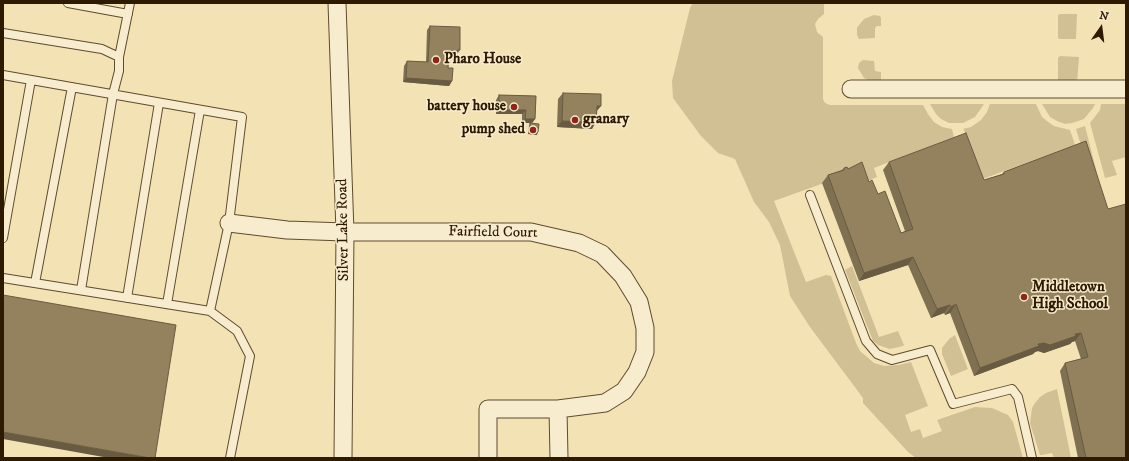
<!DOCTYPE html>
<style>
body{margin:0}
#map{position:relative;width:1129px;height:461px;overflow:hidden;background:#f3e2b3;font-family:"IM FELL DW Pica",serif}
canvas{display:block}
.frame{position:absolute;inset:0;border:4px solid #2e1901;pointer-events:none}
.north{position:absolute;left:1081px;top:8px;width:40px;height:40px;-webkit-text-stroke:3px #f7ecce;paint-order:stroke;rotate:14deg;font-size:11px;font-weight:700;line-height:16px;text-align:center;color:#2e1901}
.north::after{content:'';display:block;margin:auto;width:14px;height:18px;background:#2e1901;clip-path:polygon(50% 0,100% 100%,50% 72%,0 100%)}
</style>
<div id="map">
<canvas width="1129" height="461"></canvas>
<div class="frame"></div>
<div class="north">N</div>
</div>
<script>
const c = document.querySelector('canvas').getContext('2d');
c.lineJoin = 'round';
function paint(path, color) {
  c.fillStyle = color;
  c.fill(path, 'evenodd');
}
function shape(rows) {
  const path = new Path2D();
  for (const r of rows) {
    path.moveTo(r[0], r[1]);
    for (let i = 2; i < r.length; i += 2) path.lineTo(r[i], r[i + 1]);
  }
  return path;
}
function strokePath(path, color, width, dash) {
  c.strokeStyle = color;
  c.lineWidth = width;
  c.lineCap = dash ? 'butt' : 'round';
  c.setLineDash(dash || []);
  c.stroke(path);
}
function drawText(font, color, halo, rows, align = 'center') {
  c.font = font + ' "IM FELL DW Pica",serif';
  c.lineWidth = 3;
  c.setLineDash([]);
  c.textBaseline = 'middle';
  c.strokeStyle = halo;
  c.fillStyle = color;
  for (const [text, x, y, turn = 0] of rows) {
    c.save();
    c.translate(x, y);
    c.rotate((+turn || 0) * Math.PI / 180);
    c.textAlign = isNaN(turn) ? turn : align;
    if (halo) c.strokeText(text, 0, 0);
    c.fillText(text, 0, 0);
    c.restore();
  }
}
const green = shape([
 [693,3,824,3,824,14,818,19,815,24,817,32,823,37,823,99,825,103,830,105,923,105,928,114,934,122,942,127,952,129,954,137,874,168,877,177,861,184,838,178,774,201,806,282,826,275,831,276,856,343,860,351,874,363,884,366,899,365,911,362,928,406,905,415,911,432,920,429,923,438,942,431,937,420,975,407,992,408,1008,415,1013,422,1023,458,916,458,908,452,863,403,863,398,810,327,790,296,780,245,769,222,754,202,735,159,718,153,701,136,673,98,672,81,690,8],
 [1060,14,1077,14,1076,39,1059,39,1058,37,1058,15],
 [874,15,880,16,881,18,881,26,877,26,875,28,875,38,859,39,857,35,857,28,859,25,864,19],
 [1060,56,1079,57,1077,84,1058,81,1058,58],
 [863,60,874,61,875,71,881,72,881,81,872,82,864,78,858,68,859,63],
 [930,104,984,104,975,117,963,123,949,123,941,119,936,114],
 [990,104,1036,104,1042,117,1047,121,1054,126,1070,130,1075,145,980,180,964,130,963,129,971,127,981,120,987,112],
 [1042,104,1095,104,1093,108,1084,119,1072,123,1065,124,1057,121,1050,117],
 [1101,104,1126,104,1126,157,1112,161,1117,175,1105,178,1090,123,1100,110],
 [1085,126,1097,173,1090,175,1076,129],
 [852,266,879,337,898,331,904,345,903,346,890,349,878,345,873,341,845,270],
 [955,335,968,369,951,376,942,354,942,348,949,339],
 [1057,389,1071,458,1054,458,1052,453,1042,455,1040,455,1030,423,1032,408,1035,403,1040,397,1046,393]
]);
const lane = shape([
 [68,3,128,14],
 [3,33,102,49,119,57,119,71,113,94,81,290],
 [119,57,130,3],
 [3,75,242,117,229,223,210,311,3,278],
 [810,195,866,341,877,354,892,360,930,350,953,404,1012,389,1018,397,1032,458],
 [3,238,31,80],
 [35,283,72,87],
 [127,298,159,103],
 [167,304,200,110],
 [210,311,237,331,250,356,230,458]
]);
const street = shape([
 [337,3,345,232,343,458],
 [851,89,1126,89],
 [229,223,287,230,345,232,531,232,579,243,602,254,623,276,639,302,645,328,645,352,637,372,624,391,605,403,558,409,488,409,488,458],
 [558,409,559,458]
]);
const wall = shape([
 [430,26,456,55,449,55,448,68,452,81,449,86,403,82,404,66,407,61,426,62,427,30],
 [563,93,597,112,592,129,557,127,558,99],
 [499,95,536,96,535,119,532,123,522,123,522,114,496,114,496,100],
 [530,123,537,135,528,134,529,126],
 [1086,141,1126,458,1078,458,1060,371,1065,363,1081,359,1075,341,1072,342,1070,344,1044,353,1038,351,1035,352,1033,354,974,376,950,313,945,315,944,313,931,318,908,265,859,281,822,183,828,175,842,170,844,168,848,169,869,182,878,194,901,233,905,231,883,170,889,162,984,180,1002,174,1004,172]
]);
const shadedWall = shape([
 [460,50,456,55,445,55,449,51],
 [406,78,452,81,449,86,403,82],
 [597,106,601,106,596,112],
 [499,110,526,110,522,114,496,114],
 [525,119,535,119,532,123,522,123],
 [562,121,596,122,592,129,557,127],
 [530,132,538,132,537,135,528,134],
 [913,257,908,265,859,281,864,273],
 [956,304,950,313,945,315,951,307],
 [950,305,944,313,931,318,937,309],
 [1081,333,1075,341,1072,342,1070,344,1044,353,1038,351,1035,352,1033,354,974,376,980,368,1038,344],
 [3,432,150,458,109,458,3,439]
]);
const building = shape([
 [430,26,460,27,460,50,449,51,448,68,453,68,452,81,406,78,407,61,428,62,430,26],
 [563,93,601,94,601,106,597,106,596,122,562,121,563,93],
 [499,95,536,96,535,119,525,119,526,110,499,110,499,95],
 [530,123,539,124,538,132,530,132,530,123],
 [966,133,984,180,1004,174,1004,172,1086,141,1108,209,1126,204,1126,458,1086,458,1065,363,1088,357,1081,333,1075,334,1076,336,1050,345,1044,343,1038,344,1039,346,980,368,956,304,951,307,950,305,937,309,913,257,864,273,828,175,844,170,844,168,847,167,848,169,862,162,869,182,872,180,878,194,885,191,901,233,913,229,889,162,966,133],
 [3,295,176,325,155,458,150,458,3,432,3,295]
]);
const markers = [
 [436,60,4,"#8f2418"],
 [514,107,4,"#8f2418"],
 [575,120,4,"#8f2418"],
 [533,130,4,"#8f2418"],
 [1024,297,4,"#8f2418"]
];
const poiNames = [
 ["Pharo House",444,60],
 ["battery house",506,107,"right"],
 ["granary",583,120],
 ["pump shed",525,130,"right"],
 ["Middletown",1032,288],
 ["High School",1032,305]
];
const streetNames = [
 ["Silver Lake Road",344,230,-91],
 ["Fairfield Court",493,233,1]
];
paint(green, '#d2c095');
strokePath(lane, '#5f4b2e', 10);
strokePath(street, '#5f4b2e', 19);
strokePath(lane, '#f7ecce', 8);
strokePath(street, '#f7ecce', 17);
paint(wall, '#7f7051');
paint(shadedWall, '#685b42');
paint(building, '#94825e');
strokePath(building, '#685b42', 1);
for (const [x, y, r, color] of markers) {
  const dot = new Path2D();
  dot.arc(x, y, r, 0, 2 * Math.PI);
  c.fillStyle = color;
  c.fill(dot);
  strokePath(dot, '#f7ecce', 1.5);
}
drawText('bold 15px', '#2e1901', '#f7ecce', poiNames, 'left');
drawText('15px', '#2e1901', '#f7ecce', streetNames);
</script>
